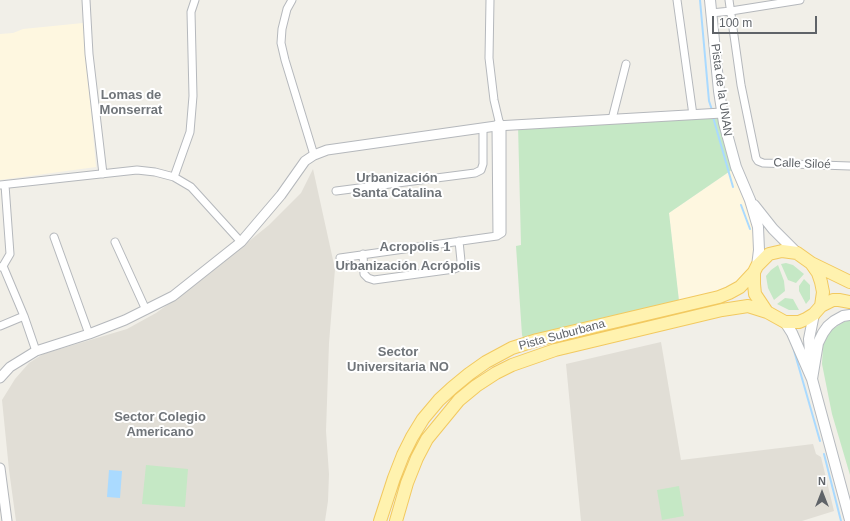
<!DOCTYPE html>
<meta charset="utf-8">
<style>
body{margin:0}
#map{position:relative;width:850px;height:521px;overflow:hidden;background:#f1efe8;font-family:Arial,sans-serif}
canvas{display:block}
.north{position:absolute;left:802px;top:473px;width:40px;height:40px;-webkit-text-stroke:3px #fff;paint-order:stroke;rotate:0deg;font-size:11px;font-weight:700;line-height:16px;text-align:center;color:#5f6368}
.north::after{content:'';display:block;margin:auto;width:14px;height:18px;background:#5f6368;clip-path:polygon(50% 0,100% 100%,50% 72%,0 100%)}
.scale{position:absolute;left:712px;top:16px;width:105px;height:18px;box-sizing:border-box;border:2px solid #5f6368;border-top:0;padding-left:5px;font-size:12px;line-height:14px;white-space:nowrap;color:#5f6368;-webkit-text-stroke:3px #fff;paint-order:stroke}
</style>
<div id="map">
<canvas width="850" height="521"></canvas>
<div class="north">N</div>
<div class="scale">100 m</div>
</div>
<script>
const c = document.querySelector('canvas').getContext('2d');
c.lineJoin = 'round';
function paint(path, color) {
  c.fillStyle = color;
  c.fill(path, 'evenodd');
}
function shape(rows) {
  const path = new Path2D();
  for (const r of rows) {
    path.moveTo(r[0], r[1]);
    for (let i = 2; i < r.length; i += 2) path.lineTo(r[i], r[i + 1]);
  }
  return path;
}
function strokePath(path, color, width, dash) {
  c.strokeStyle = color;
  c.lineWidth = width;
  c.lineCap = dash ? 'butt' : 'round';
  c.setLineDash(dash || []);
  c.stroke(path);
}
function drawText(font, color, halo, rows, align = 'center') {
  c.font = font + ' Arial,sans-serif';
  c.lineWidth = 4;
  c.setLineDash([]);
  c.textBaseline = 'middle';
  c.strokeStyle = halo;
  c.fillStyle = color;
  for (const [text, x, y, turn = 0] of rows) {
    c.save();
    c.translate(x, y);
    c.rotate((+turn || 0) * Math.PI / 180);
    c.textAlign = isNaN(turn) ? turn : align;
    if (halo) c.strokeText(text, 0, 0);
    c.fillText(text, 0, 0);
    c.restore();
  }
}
const commercial = shape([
 [83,23,96,167,0,180,0,34,13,33,23,29],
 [732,170,755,230,754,258,745,276,717,291,679,301,669,213]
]);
const education = shape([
 [313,169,335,269,329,343,326,431,329,474,328,501,325,521,16,521,9,470,2,400,15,379,29,363,43,354,127,329,156,313,195,285,269,225,301,193],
 [661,342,681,460,813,444,816,454,821,457,834,511,802,521,581,521,566,364]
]);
const green = shape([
 [722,113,736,167,669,213,679,301,525,344,522,335,516,246,521,245,518,125],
 [786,263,793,265,804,274,796,283,788,280,781,264],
 [778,265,784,281,785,291,774,300,768,288,766,276,771,270],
 [804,279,810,285,810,299,806,304,799,291,799,286],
 [785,298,793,299,799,310,789,310,777,304],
 [850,320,850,475,832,414,822,364,823,345,831,330,844,322],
 [146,465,188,469,185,507,142,504],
 [679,486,684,516,662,520,657,490]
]);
const water = shape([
 [109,470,122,471,120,498,107,497]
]);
const stream = shape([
 [700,0,709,101,712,110],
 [713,117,733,187],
 [741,205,750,229],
 [793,347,820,441],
 [824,454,841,521]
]);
const minor = shape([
 [86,0,89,54,103,174],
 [292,0,287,9,282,29,281,43,285,60,314,155],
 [677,0,693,115],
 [729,0,741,85,756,158,758,161,763,163,850,166],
 [711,13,731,11,800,0],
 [612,119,626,64],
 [174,177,190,132,193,96,191,12,195,0],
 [0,185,137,170,155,172,174,177,191,187,241,242],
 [336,191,475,173,481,170,483,164,483,128],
 [497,236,496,126,498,123],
 [54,237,89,334],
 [115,242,146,310],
 [363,254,364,274,368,278,374,280,454,269,459,267,461,261,459,241],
 [340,258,497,236,502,233,502,126,499,121,494,100,489,58,490,0],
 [3,266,24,316,36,351],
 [0,267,3,266,10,254,5,185],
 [0,326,24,316]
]);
const tertiary = shape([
 [0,378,10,367,36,351,89,334,125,320,173,296,241,242,281,195,305,161,314,155,327,150,496,126,722,113],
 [0,468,7,521]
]);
const secondary = shape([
 [710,0,719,91,724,123,736,167,750,200,758,227,759,250,757,266],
 [754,205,773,229,797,253],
 [785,322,792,333,812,379,850,520],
 [811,365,809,339,814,314],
 [812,379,818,343,823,333,828,326,834,321,843,316,850,315]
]);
const primary = shape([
 [782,251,797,253,811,263,818,273,821,282,823,292,821,306,814,314,806,319,799,322,785,322,767,312,755,294,754,284,754,272,757,266,769,254,782,251],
 [811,263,850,282],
 [821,306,833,300,839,300,850,302],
 [380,521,394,478,403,455,412,437,423,419,439,400,452,388,469,374,486,362,512,348,537,340,719,297,729,293,740,287,754,272],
 [396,521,407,483,417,458,427,439,459,400,476,386,496,373,512,365,555,350,722,310,748,306,767,312]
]);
const streetNames = [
 ["Pista de la UNAN",721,90,82],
 ["Calle Siloé",802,164,2],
 ["Pista Suburbana",562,335,-15]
];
const neighbourhoodNames = [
 ["Lomas de",131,95],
 ["Monserrat",131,110],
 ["Urbanización",397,178],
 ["Santa Catalina",397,193],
 ["Acropolis 1",415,247],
 ["Urbanización Acrópolis",408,266],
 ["Sector",398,352],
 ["Universitaria NO",398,367],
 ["Sector Colegio",160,417],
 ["Americano",160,432]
];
paint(commercial, '#fef7e0');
paint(education, '#e1ded6');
paint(green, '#c5e8c5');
paint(water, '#aadaff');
strokePath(stream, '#aadaff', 2);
strokePath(minor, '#b5b8bc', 9);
strokePath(tertiary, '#b5b8bc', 11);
strokePath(secondary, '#b6babf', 12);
strokePath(primary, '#f2c960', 14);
strokePath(minor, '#fff', 7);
strokePath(tertiary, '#fff', 9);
strokePath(secondary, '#fff', 10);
strokePath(primary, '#fff2af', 12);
drawText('12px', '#5f6368', '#fff', streetNames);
drawText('bold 13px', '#70757a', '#fff', neighbourhoodNames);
</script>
